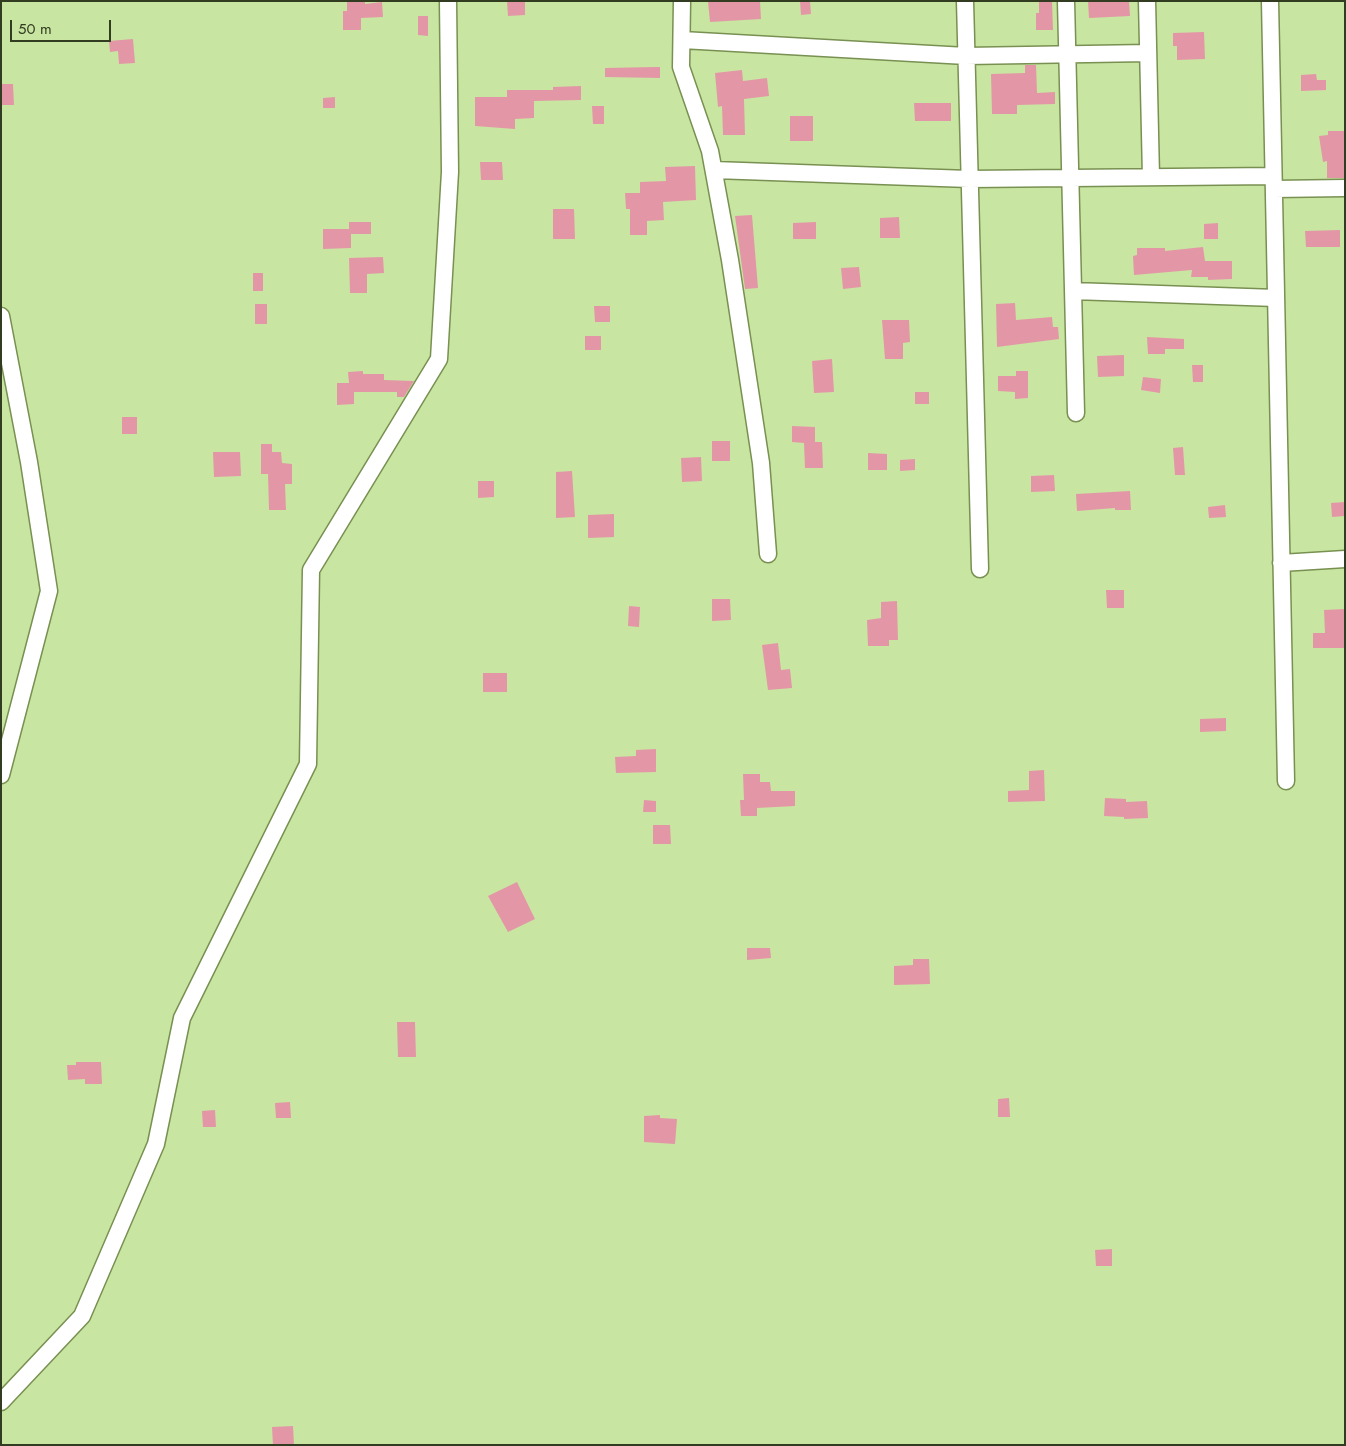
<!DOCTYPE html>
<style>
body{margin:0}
#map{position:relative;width:1346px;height:1446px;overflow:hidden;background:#c9e5a2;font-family:Jost,sans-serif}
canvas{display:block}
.frame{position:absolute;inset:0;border:2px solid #313c21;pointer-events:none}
.scale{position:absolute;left:10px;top:20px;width:101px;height:22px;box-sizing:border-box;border:2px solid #313c21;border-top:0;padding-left:6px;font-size:15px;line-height:18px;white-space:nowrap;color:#313c21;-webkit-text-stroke:4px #c9e5a2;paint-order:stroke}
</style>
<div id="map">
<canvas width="1346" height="1446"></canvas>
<div class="frame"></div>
<div class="scale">50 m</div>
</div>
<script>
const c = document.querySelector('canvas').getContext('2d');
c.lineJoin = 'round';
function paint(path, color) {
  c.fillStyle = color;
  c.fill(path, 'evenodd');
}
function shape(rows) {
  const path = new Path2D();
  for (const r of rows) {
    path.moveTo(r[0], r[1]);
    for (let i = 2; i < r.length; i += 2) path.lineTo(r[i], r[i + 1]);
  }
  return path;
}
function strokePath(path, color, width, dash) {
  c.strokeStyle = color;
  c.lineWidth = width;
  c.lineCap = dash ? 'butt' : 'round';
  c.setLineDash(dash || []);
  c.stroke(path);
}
const building = shape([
 [347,1,365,1,365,4,382,2,383,17,361,18,361,30,343,30,343,11,347,11],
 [507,1,525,1,525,15,508,16],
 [708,1,760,1,761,19,710,22],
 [800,1,810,1,811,14,801,15],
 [1039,1,1052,1,1053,30,1036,30,1036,13,1039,13],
 [1088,1,1129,1,1130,16,1089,18],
 [418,16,428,16,428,36,418,35],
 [1204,32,1205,59,1177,60,1177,46,1173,46,1173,33],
 [133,39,135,63,119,64,118,51,110,52,109,41],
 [1025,65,1036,65,1037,93,1055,92,1055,104,1017,105,1017,114,992,114,991,74,1025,73],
 [655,67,660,67,660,78,605,77,605,68],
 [742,70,743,81,767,78,769,96,744,99,745,135,723,135,722,106,718,107,715,73],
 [1316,74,1317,80,1326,80,1326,90,1301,91,1301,75],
 [1,84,13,84,14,105,1,105],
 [581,86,581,100,534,101,534,118,515,119,515,129,475,126,475,97,507,97,507,90,553,90,553,87],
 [335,97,335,108,323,108,323,98],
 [914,103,951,103,951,121,915,121],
 [592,106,604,106,604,124,593,124],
 [790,116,813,116,813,141,790,141],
 [1328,131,1345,131,1345,178,1327,178,1327,161,1323,162,1319,136,1328,135],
 [480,162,502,162,503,180,481,180],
 [695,166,696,200,663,202,664,220,647,221,647,235,630,235,630,209,626,209,625,193,640,193,640,182,666,181,665,167],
 [553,209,574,209,575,239,553,239],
 [752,215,758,288,745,289,735,216],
 [899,217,900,238,880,238,880,218],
 [349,222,371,222,371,234,351,234,351,248,323,249,323,229,349,229],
 [816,222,816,239,793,239,793,223],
 [1218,223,1218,239,1204,239,1204,224],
 [1340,230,1340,247,1306,247,1305,231],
 [1203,247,1205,261,1232,261,1232,279,1208,280,1208,277,1191,277,1192,270,1134,275,1133,256,1137,255,1137,248,1165,248,1165,251],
 [383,257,384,273,367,274,367,293,350,293,349,258],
 [859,267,861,287,843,289,841,268],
 [253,273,263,273,263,291,253,291],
 [1015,303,1016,320,1052,317,1053,327,1058,327,1059,339,997,347,996,304],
 [255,304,267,304,267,324,255,324],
 [594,306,610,306,610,322,595,322],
 [882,320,909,320,910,342,903,343,903,359,885,359],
 [585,336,601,336,601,350,585,350],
 [1147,337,1184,339,1184,349,1165,349,1165,354,1148,354],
 [1124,355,1124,376,1098,377,1097,356],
 [832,359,834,392,814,393,812,361],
 [1192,365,1203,365,1203,382,1193,382],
 [363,371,363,374,384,374,384,380,414,381,404,397,397,397,397,392,354,392,354,404,337,405,337,383,349,383,348,372],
 [1016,371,1028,371,1028,398,1015,399,1015,392,998,391,998,376,1016,376],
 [1143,377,1161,379,1160,393,1141,390],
 [915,392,929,392,929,404,915,404],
 [122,417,137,417,137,434,122,434],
 [792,426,815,427,815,442,822,442,823,468,805,468,804,443,792,442],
 [712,441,730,441,730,461,712,461],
 [261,444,272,444,272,452,281,452,282,463,292,464,292,484,285,484,286,510,269,510,268,474,261,474],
 [1183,447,1185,475,1175,475,1173,448],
 [213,452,240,452,241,476,214,477],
 [868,453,887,454,887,470,868,470],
 [701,457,702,481,682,482,681,458],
 [915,459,915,470,900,471,900,460],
 [572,471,575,517,556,518,556,472],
 [1054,475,1055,491,1031,492,1031,476],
 [478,481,494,481,494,497,478,498],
 [1130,491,1131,510,1115,510,1115,508,1077,511,1076,494],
 [1345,502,1345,516,1332,517,1331,503],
 [1225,505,1226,517,1209,518,1208,507],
 [614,514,614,537,588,538,588,515],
 [1106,590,1124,590,1124,608,1107,608],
 [712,599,730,599,731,620,712,621],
 [897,601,898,640,889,640,889,646,868,646,867,620,881,618,881,602],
 [629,606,640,607,639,627,628,626],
 [1345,609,1345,648,1313,648,1313,633,1325,633,1324,610],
 [778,643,781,670,790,669,792,688,768,690,762,645],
 [483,673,507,673,507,692,483,692],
 [1226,718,1226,731,1200,732,1200,719],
 [656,749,656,772,616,773,615,757,636,756,636,750],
 [1044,770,1045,801,1008,802,1008,791,1029,790,1029,771],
 [743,774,760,774,760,782,770,782,771,791,795,791,795,806,757,808,757,816,741,816,740,800,744,800],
 [1105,798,1126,799,1126,802,1147,801,1148,818,1124,819,1124,817,1104,816],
 [644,800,656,801,656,812,643,812],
 [653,825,670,825,671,844,653,844],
 [517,882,535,919,508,932,488,896],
 [747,948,770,948,771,958,747,960],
 [913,959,929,959,930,984,894,985,894,966,913,965],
 [397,1022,415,1022,416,1057,398,1057],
 [76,1062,101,1062,102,1084,85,1084,85,1079,68,1080,67,1065,76,1065],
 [1009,1098,1010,1117,998,1117,998,1099],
 [290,1102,291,1118,276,1118,275,1103],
 [215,1110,216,1127,203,1127,202,1111],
 [660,1115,660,1118,677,1119,675,1144,644,1142,644,1116],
 [1112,1249,1112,1266,1096,1266,1095,1250],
 [293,1426,294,1445,273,1445,272,1427]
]);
const minor = shape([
 [682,1,681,67,710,151,730,260,761,463,768,554],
 [965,1,980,569],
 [1066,1,1076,413],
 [1147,1,1151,177],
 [1270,1,1286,781],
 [682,40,966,56,1148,53],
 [714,170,969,179,1273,176],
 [1274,189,1345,188],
 [1073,291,1276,298],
 [1,316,29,462,49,591,1,775],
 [1281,563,1345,559],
 [1,1402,82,1316,156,1144,182,1018,308,764,311,570,439,359,450,172,448,1]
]);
paint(building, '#e397a6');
strokePath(minor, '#789051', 19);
strokePath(minor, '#fff', 16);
</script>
